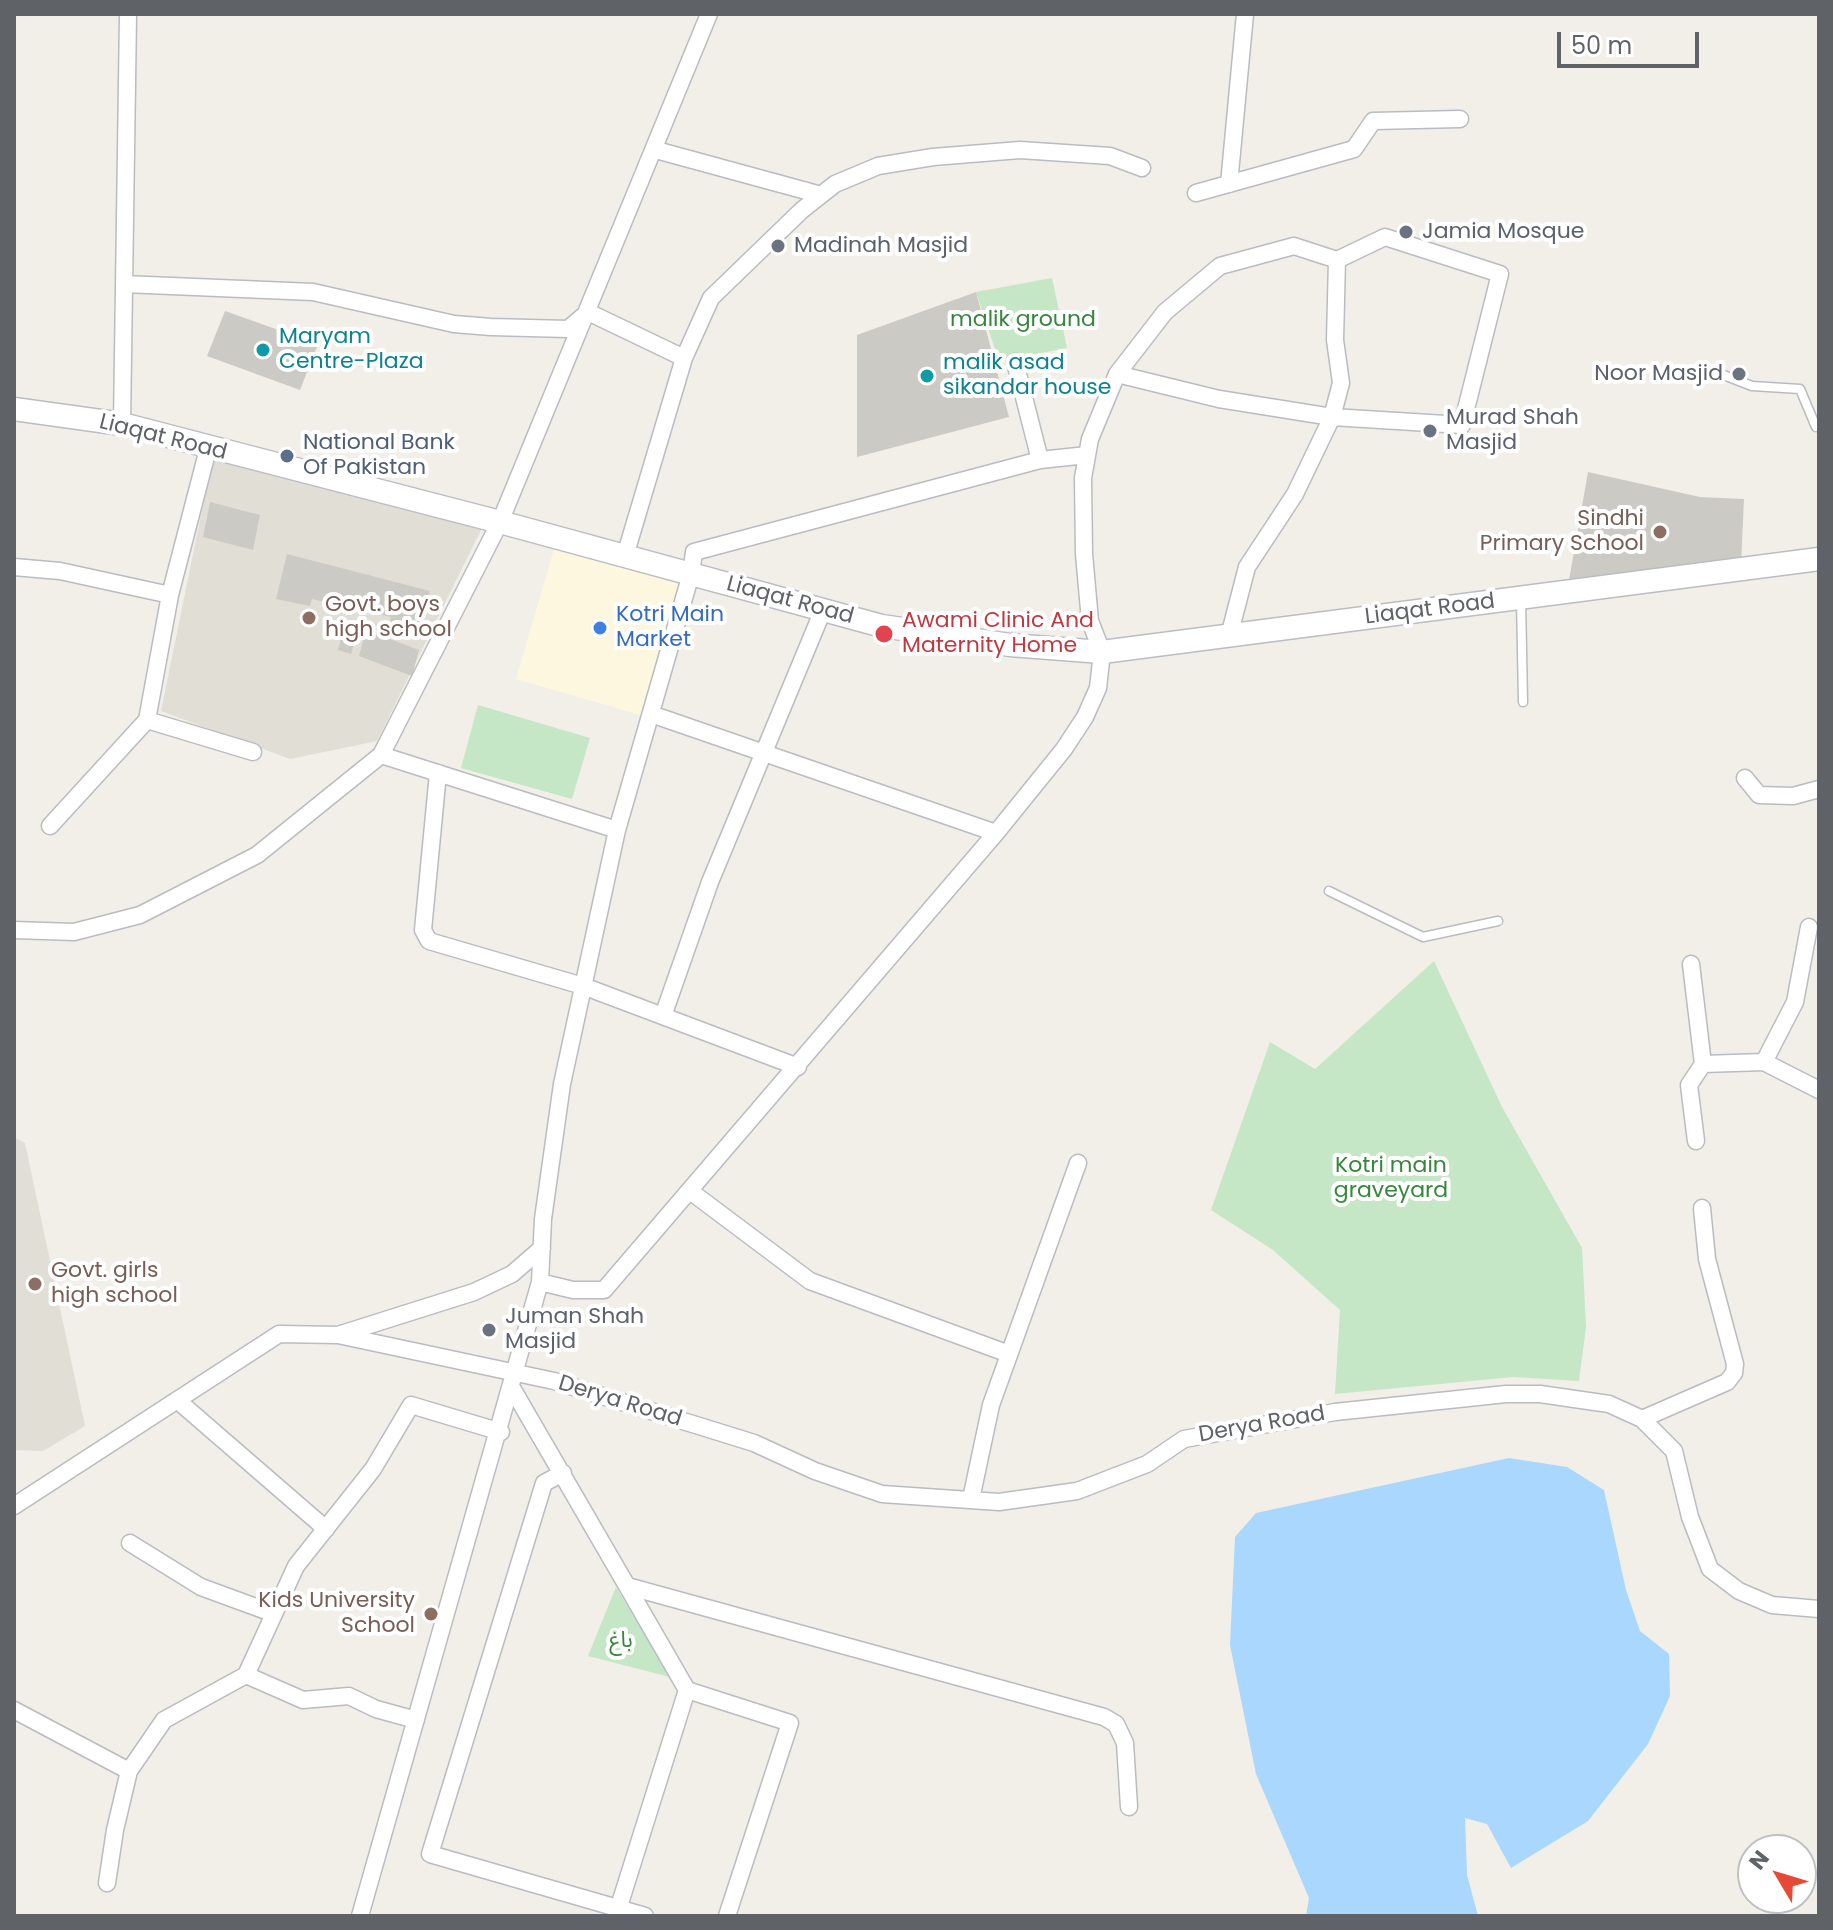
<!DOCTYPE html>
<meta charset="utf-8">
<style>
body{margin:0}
#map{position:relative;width:1833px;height:1930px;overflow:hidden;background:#f1efe7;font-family:Poppins,sans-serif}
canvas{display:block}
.frame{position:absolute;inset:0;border:16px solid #5f6267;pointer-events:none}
.north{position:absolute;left:1737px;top:1834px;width:80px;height:80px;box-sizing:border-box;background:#fff;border:2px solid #bfc0c2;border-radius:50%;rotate:308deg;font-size:22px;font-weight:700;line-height:32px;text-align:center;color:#5f6267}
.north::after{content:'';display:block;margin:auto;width:28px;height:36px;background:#e84836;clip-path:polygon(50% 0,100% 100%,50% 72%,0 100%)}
.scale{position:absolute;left:1557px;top:32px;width:142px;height:36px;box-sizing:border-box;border:4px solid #5f6267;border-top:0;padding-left:10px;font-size:24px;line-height:28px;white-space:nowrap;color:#5f6267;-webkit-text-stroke:6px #fff;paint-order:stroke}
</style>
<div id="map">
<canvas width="1833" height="1930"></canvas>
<div class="frame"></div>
<div class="north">N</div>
<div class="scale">50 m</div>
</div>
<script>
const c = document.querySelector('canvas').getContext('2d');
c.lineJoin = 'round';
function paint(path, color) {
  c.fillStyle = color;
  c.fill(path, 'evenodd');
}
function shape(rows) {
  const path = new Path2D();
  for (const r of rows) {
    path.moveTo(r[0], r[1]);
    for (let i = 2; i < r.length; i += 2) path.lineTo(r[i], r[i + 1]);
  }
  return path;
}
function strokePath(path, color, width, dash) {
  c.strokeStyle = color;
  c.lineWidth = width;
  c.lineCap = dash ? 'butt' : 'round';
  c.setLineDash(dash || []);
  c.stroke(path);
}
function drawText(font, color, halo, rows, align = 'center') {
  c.font = font + ' Poppins,"Noto Sans Arabic",sans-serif';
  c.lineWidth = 8;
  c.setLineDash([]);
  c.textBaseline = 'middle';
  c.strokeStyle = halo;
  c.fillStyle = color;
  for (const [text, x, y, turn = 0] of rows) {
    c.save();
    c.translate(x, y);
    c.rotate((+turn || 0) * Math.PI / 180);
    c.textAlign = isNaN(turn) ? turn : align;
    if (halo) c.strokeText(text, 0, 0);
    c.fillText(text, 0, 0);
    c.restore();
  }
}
const commercial = shape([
 [556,542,685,577,644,716,516,679]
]);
const education = shape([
 [213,456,483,526,377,741,290,759,161,711],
 [14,1137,25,1143,85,1426,43,1451,14,1450]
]);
const green = shape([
 [1052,278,1067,348,999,361,976,292],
 [478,705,590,738,572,799,461,768],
 [1434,961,1502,1107,1582,1248,1586,1327,1579,1381,1513,1377,1335,1394,1340,1310,1273,1250,1211,1210,1270,1042,1315,1069],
 [616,1587,670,1677,588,1656]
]);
const water = shape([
 [1509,1458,1567,1467,1604,1490,1626,1590,1640,1631,1669,1654,1670,1696,1648,1744,1588,1821,1511,1868,1487,1824,1465,1818,1467,1875,1478,1916,1306,1916,1309,1898,1256,1774,1230,1645,1235,1537,1256,1513]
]);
const building = shape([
 [976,292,1009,417,857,457,857,335],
 [225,311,318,344,300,390,207,356],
 [1588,472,1700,497,1744,499,1741,566,1569,580],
 [210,502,260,515,253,550,203,537],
 [287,554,430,591,419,635,389,625,391,617,312,599,310,606,276,599],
 [366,630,419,650,412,676,359,656],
 [343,631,357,634,351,654,338,650]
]);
const lane = shape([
 [1689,371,1721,374,1752,386,1800,389,1816,427],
 [1521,599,1523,702],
 [1329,891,1423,937,1498,921]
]);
const street = shape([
 [656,150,821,195],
 [1229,184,1245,14],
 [1196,193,1354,149,1373,121,1460,119],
 [124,284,313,292,454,324,491,327,568,329,588,312,684,358,625,556],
 [684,358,711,298,802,210,835,184,878,166,933,157,1020,150,1110,156,1142,168],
 [1015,362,1040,460],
 [122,424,128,14],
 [14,567,60,571,170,595],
 [1229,636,1247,567,1295,494,1332,417,1341,383,1335,340,1337,260],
 [651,714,996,833],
 [147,720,253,752],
 [381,755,617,830],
 [438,773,423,930,429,941,583,986,798,1067],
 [1745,778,1759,795,1793,796,1819,789],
 [50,826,147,720,170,595,208,449],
 [14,930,74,932,140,915,257,855,381,755,500,522,709,14],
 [1691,964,1703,1064,1689,1085,1696,1141],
 [663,1016,710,882,823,610],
 [1764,1062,1795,1002,1809,927],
 [1703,1064,1764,1062,1819,1090],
 [690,1191,810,1281,1009,1354],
 [540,1282,573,1290,604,1290,996,833,1064,749,1085,717,1098,688,1102,652,1090,621,1084,554,1083,478,1090,439,1117,374,1165,312,1220,266,1294,246,1337,260,1385,237,1500,274,1462,425,1332,417,1219,399,1117,374],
 [338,1335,554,1381,754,1443,815,1471,882,1494,999,1502,1077,1491,1147,1464,1184,1439,1335,1412,1506,1394,1540,1394,1609,1404,1642,1419,1674,1451,1690,1517,1710,1569,1739,1591,1772,1605,1819,1609],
 [512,1388,627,1586,1104,1717,1116,1724,1125,1743,1129,1807],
 [177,1400,326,1529],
 [1642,1419,1727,1382,1734,1373,1735,1364,1707,1259,1702,1208],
 [563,1473,544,1483,430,1854,645,1916],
 [971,1499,991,1405,1078,1163],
 [14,1506,279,1334,338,1335,474,1292,512,1274,542,1248],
 [130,1543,201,1587,272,1613],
 [627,1586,687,1690,790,1723,727,1916],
 [246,1675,296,1566,373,1469,411,1405,501,1432],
 [14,1710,129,1771],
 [107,1883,115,1830,129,1771,164,1720,246,1675,303,1700,349,1696,376,1709,416,1720],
 [360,1916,540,1282,543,1219,562,1084,617,830,691,574,694,552,1040,460,1087,455],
 [616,1916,687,1690]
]);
const secondary = shape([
 [14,409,122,424,500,522,882,626,1010,645,1102,652,1819,559]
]);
const markers = [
 [1406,232,8,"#6b7280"],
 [778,246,8,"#6b7280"],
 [263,350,8,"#0f9aa8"],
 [1739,374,8,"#6b7280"],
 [927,376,8,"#0f9aa8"],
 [1430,431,8,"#6b7280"],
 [287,456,8,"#5c6f8a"],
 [1660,532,8,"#8d6e63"],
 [309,618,8,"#8d6e63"],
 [600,628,8,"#3f7fe0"],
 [884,634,10,"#e0444e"],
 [35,1284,8,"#8d6e63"],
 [489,1330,8,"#6b7280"],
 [431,1614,8,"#8d6e63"]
];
const worshipNames = [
 ["Jamia Mosque",1422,232],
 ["Madinah Masjid",794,246],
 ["Noor Masjid",1723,374,"right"],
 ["Murad Shah",1446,418],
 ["Masjid",1446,443],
 ["Juman Shah",505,1317],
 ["Masjid",505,1342]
];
const parkNames = [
 ["malik ground",1023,320],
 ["Kotri main",1391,1166],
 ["graveyard",1391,1191],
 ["باغ",621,1641]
];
const cultureNames = [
 ["Maryam",279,337],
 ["Centre-Plaza",279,362],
 ["malik asad",943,363],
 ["sikandar house",943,388]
];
const streetNames = [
 ["Liaqat Road",163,438,14],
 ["Liaqat Road",790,601,15],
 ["Liaqat Road",1430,610,-7],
 ["Derya Road",620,1402,17],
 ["Derya Road",1262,1425,-10]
];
const serviceNames = [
 ["National Bank",303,443],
 ["Of Pakistan",303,468]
];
const educationNames = [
 ["Sindhi",1644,519],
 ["Primary School",1644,544],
 ["Govt. boys",325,605,"left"],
 ["high school",325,630,"left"],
 ["Govt. girls",51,1271,"left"],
 ["high school",51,1296,"left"],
 ["Kids University",415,1601],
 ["School",415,1626]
];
const shopNames = [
 ["Kotri Main",616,615],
 ["Market",616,640]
];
const healthNames = [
 ["Awami Clinic And",902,621],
 ["Maternity Home",902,646]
];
paint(commercial, '#fef7df');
paint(education, '#e0ded5');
paint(green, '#c5e7c5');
paint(water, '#aad7fe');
paint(building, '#cccac4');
strokePath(lane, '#b9bcc0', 11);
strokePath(street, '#b9bcc0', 19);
strokePath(secondary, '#babdc2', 25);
strokePath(lane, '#fff', 8);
strokePath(street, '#fff', 16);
strokePath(secondary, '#fff', 22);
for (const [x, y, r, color] of markers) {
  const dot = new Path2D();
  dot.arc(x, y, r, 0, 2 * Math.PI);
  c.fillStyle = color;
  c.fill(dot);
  strokePath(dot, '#fff', 3);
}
drawText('22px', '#5b616d', '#fff', worshipNames, 'left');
drawText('22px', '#36863c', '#fff', parkNames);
drawText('22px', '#0d838f', '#fff', cultureNames, 'left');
drawText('22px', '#5f6267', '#fff', streetNames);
drawText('22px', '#4e5e75', '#fff', serviceNames, 'left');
drawText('22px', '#785e54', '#fff', educationNames, 'right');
drawText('22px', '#366cbe', '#fff', shopNames, 'left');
drawText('22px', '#be3a42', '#fff', healthNames, 'left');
</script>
